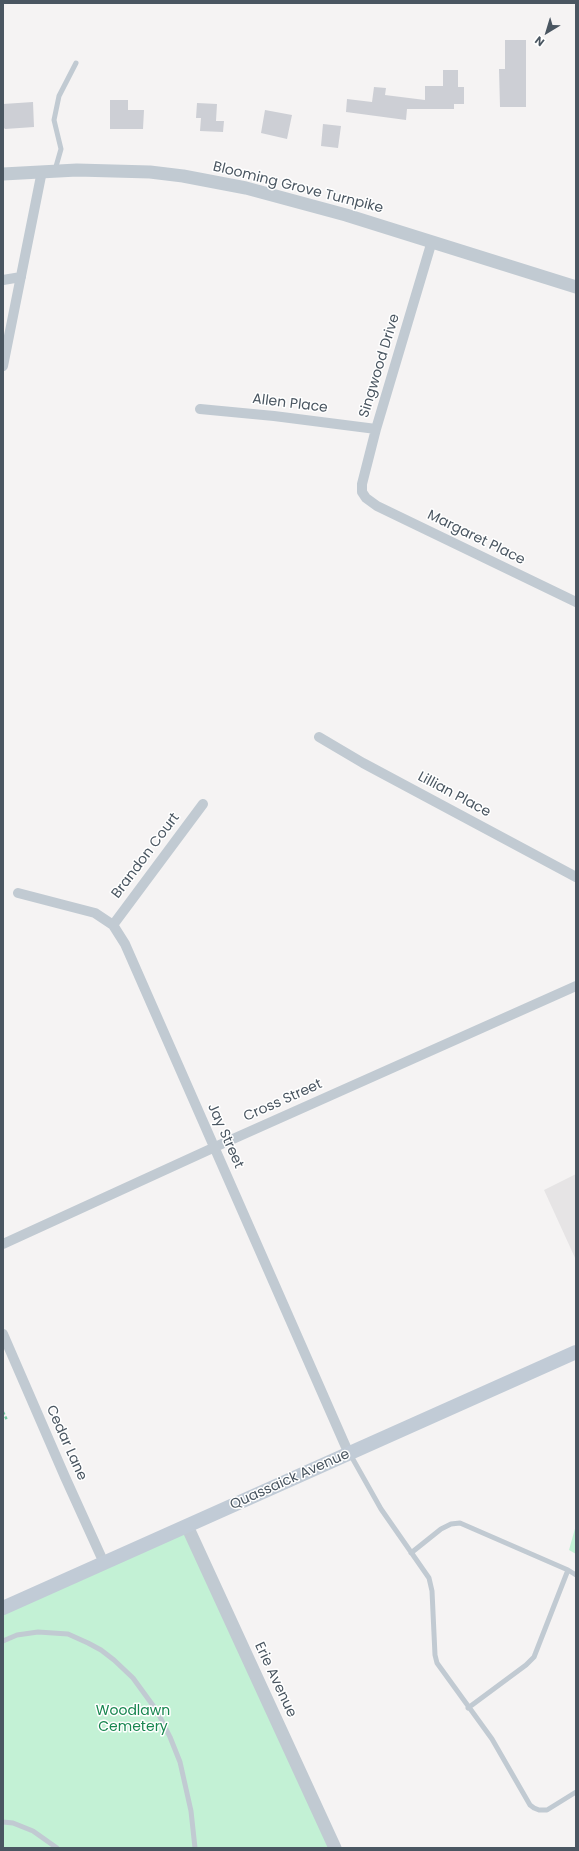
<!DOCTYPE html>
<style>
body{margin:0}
#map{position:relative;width:579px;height:1851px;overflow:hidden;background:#f5f3f3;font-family:Poppins,sans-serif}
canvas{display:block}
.frame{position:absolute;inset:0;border:4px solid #4a5661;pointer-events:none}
.north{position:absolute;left:527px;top:12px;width:40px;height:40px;-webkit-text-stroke:3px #fff;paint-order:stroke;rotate:218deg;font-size:11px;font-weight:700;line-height:16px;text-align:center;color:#4a5661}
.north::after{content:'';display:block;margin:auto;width:14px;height:18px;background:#4a5661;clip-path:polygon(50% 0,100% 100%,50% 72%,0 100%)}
</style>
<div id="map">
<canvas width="579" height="1851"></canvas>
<div class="frame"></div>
<div class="north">N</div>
</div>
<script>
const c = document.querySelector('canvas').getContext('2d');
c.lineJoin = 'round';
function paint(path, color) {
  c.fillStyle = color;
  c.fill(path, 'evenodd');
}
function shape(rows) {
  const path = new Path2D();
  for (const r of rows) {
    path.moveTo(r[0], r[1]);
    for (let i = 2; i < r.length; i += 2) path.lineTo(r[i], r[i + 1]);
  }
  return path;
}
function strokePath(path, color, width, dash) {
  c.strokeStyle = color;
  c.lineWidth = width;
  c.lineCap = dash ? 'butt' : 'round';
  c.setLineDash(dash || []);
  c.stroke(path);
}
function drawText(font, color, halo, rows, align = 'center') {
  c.font = font + ' Poppins,sans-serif';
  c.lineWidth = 3;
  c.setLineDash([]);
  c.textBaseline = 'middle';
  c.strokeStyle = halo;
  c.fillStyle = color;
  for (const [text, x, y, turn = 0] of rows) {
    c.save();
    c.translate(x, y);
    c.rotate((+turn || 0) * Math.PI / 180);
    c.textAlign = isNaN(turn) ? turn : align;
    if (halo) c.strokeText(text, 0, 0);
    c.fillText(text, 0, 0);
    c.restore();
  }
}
const education = shape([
 [576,1174,576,1260,544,1190]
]);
const green = shape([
 [576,1525,576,1554,569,1550],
 [187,1526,333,1848,3,1848,3,1608]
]);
const building = shape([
 [505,40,526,40,526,107,500,107,499,69,505,69],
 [443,70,458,70,458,87,464,87,464,104,454,104,454,109,407,109,406,120,346,112,347,99,372,102,374,87,386,88,385,95,425,100,425,86,443,86],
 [110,100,128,100,128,110,144,110,143,129,110,129],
 [33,102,34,127,5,129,3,127,3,104],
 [197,103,217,104,216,121,224,121,223,132,200,131,201,118,196,118],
 [265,110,292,115,287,139,261,133],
 [323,124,341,126,338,148,321,146]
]);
const path = shape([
 [3,1412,7,1420]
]);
const service = shape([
 [55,170,61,149,54,120,59,96,76,63],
 [350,1454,381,1509,429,1578,432,1591,435,1655,437,1663,492,1739,530,1805,534,1808,539,1810,547,1810,576,1792],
 [411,1553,441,1529,451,1524,460,1523,568,1570,576,1575],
 [3,1641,17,1635,38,1632,68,1634,88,1643,101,1650,114,1660,133,1678,157,1711,170,1737,180,1762,191,1811,195,1848],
 [468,1708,526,1665,534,1657,568,1570],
 [3,1822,13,1823,33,1831,57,1848]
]);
const minor = shape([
 [432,241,376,429,362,484,362,492,366,498,377,506,576,602],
 [3,280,21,277],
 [3,366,42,171],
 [200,409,274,416,376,429],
 [319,737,363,763,576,877],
 [18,893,95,913,113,925,125,944,349,1454],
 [113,925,203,804],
 [3,1244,215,1147,576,986],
 [3,1334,65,1477,104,1563]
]);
const tertiary = shape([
 [3,174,77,170,150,172,183,176,246,188,346,215,576,287],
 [187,1526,335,1848]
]);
const secondary = shape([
 [3,1608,576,1352]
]);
const streetNames = [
 ["Blooming Grove Turnpike",298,188,14],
 ["Singwood Drive",380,366,-73],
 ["Allen Place",290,404,7],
 ["Margaret Place",476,538,26],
 ["Lillian Place",454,795,28],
 ["Brandon Court",146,856,-53],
 ["Cross Street",283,1101,-24],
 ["Jay Street",225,1136,66],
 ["Cedar Lane",66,1443,66],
 ["Quassaick Avenue",290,1480,-24],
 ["Erie Avenue",275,1680,65]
];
const parkNames = [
 ["Woodlawn",133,1711],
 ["Cemetery",133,1727]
];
paint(education, '#e6e4e5');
paint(green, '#c3f1d5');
paint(building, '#cdcfd5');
strokePath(path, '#7ad0a6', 2.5, [3, 2]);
strokePath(service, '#c1cad2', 5);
strokePath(minor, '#c1cad2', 10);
strokePath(tertiary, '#c1cad2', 13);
strokePath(secondary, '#c1cbd6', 14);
drawText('14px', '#4a5661', '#fff', streetNames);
drawText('14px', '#17864f', '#fff', parkNames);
</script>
